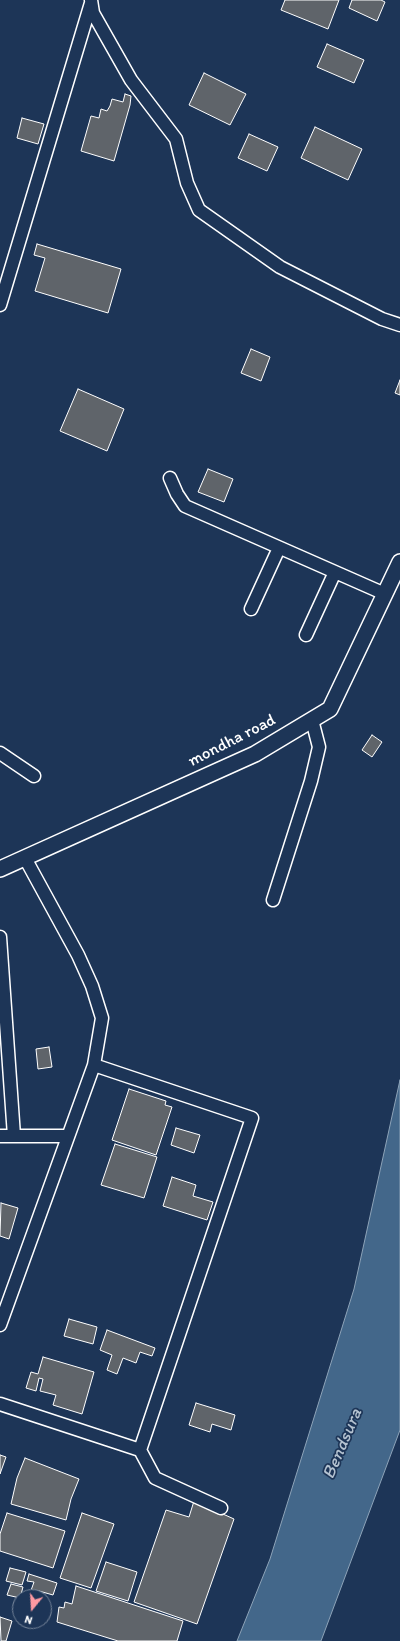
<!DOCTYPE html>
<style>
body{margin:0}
#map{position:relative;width:400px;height:1641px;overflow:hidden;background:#1d3557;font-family:Itim,sans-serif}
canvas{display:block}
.north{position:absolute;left:12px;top:1589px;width:40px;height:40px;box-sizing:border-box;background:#1d3557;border:1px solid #77869a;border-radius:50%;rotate:198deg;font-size:11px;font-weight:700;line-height:16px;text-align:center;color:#fff}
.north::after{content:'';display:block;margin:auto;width:14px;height:18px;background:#ff9aa2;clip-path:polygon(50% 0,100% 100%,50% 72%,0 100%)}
</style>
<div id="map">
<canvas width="400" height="1641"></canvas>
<div class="north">N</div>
</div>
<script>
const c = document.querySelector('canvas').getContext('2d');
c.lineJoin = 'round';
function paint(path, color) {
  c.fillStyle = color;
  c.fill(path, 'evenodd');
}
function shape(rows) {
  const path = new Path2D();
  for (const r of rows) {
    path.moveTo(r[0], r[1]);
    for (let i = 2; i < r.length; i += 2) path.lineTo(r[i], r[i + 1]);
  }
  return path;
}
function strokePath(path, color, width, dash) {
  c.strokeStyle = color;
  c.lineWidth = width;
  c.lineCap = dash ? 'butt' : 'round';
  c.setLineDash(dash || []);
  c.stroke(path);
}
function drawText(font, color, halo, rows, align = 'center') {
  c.font = font + ' Itim,sans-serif';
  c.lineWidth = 3.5;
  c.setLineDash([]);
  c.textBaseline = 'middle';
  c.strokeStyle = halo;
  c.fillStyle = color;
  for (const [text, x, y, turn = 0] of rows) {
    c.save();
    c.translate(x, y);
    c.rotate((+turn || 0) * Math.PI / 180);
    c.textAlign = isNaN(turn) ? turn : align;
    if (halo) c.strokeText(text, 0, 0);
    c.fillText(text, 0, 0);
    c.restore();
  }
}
const water = shape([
 [400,1080,400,1430,321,1641,237,1641,270,1559,354,1289,400,1080]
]);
const building = shape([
 [285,0,339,0,328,29,281,10,285,0],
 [352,0,381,0,385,2,377,21,349,8,352,0],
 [327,44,364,60,354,83,317,67,327,44],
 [204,73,246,94,230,125,189,105,204,73],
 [125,94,131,96,130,105,114,161,81,151,91,116,99,118,101,109,107,111,110,106,112,99,123,102,125,94],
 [22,118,44,124,38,144,17,138,22,118],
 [315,127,362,149,348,180,301,158,315,127],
 [249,134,278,147,267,171,238,158,249,134],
 [37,244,121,269,108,313,35,291,45,258,34,255,37,244],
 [251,349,270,357,261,381,241,373,251,349],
 [400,380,400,395,395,393,400,380],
 [78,389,124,409,107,451,60,431,78,389],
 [208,469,233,479,224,502,198,492,208,469],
 [372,735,382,742,372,757,362,750,372,735],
 [49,1047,52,1067,38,1069,36,1049,49,1047],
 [129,1089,166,1101,165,1105,172,1107,156,1155,112,1140,129,1089],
 [176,1128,200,1135,194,1153,171,1145,176,1128],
 [115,1144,157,1157,144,1198,101,1185,115,1144],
 [172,1177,196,1185,193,1196,213,1202,207,1220,163,1206,172,1177],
 [1,1203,18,1208,9,1239,0,1236,1,1203],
 [69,1319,97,1327,93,1344,64,1336,69,1319],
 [107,1330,155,1348,152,1356,140,1352,136,1363,123,1358,117,1374,107,1370,112,1355,100,1350,107,1330],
 [43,1357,94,1372,82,1414,53,1405,56,1395,40,1391,43,1379,39,1378,36,1391,26,1388,31,1372,38,1374,43,1357],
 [196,1403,235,1415,231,1430,212,1424,210,1432,189,1425,196,1403],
 [0,1455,6,1457,0,1474,0,1455],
 [25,1458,79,1479,71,1499,66,1520,11,1504,17,1478,25,1458],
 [194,1501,234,1519,197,1624,134,1602,166,1510,189,1517,194,1501],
 [7,1513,65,1531,53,1568,0,1551,0,1534,7,1513],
 [82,1513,114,1524,91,1588,60,1578,82,1513],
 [106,1562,137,1572,128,1601,96,1591,106,1562],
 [10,1568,26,1572,22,1585,6,1581,10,1568],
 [29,1574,57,1583,53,1595,39,1591,37,1597,29,1596,34,1582,27,1581,29,1574],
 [11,1584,23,1587,20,1598,7,1595,11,1584],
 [76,1586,183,1621,177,1641,118,1641,57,1622,59,1607,64,1608,65,1602,72,1604,76,1586],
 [0,1617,12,1621,6,1641,1,1641,0,1617]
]);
const minor = shape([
 [91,0,93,13,131,80,176,139,187,183,199,210,280,267,382,319,400,325],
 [0,305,91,3],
 [170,478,177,494,185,506,385,594],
 [251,609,279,548],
 [306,635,335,572],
 [0,753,34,776],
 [273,900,311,781,319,747,312,720],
 [0,937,14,1136],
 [0,1136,68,1136],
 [0,1325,94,1065],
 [0,1404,140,1450,252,1118,94,1065,102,1018,92,986,78,955,25,858],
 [140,1450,155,1478,221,1508]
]);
const tertiary = shape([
 [0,869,255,754,330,709,400,562]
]);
const streetNames = [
 ["mondha road",232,741,-27]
];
const waterNames = [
 ["Bendsura",343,1444,-67]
];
paint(water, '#43678a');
strokePath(water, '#8ea4b9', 1);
paint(building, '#5f646a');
strokePath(building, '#fff', 1);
strokePath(minor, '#fff', 15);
strokePath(tertiary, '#fff', 18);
strokePath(minor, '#1d3557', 12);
strokePath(tertiary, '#1d3557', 15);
drawText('17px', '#fff', '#1d3557', streetNames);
drawText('italic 18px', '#b4c2d0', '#1d3557', waterNames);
</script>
